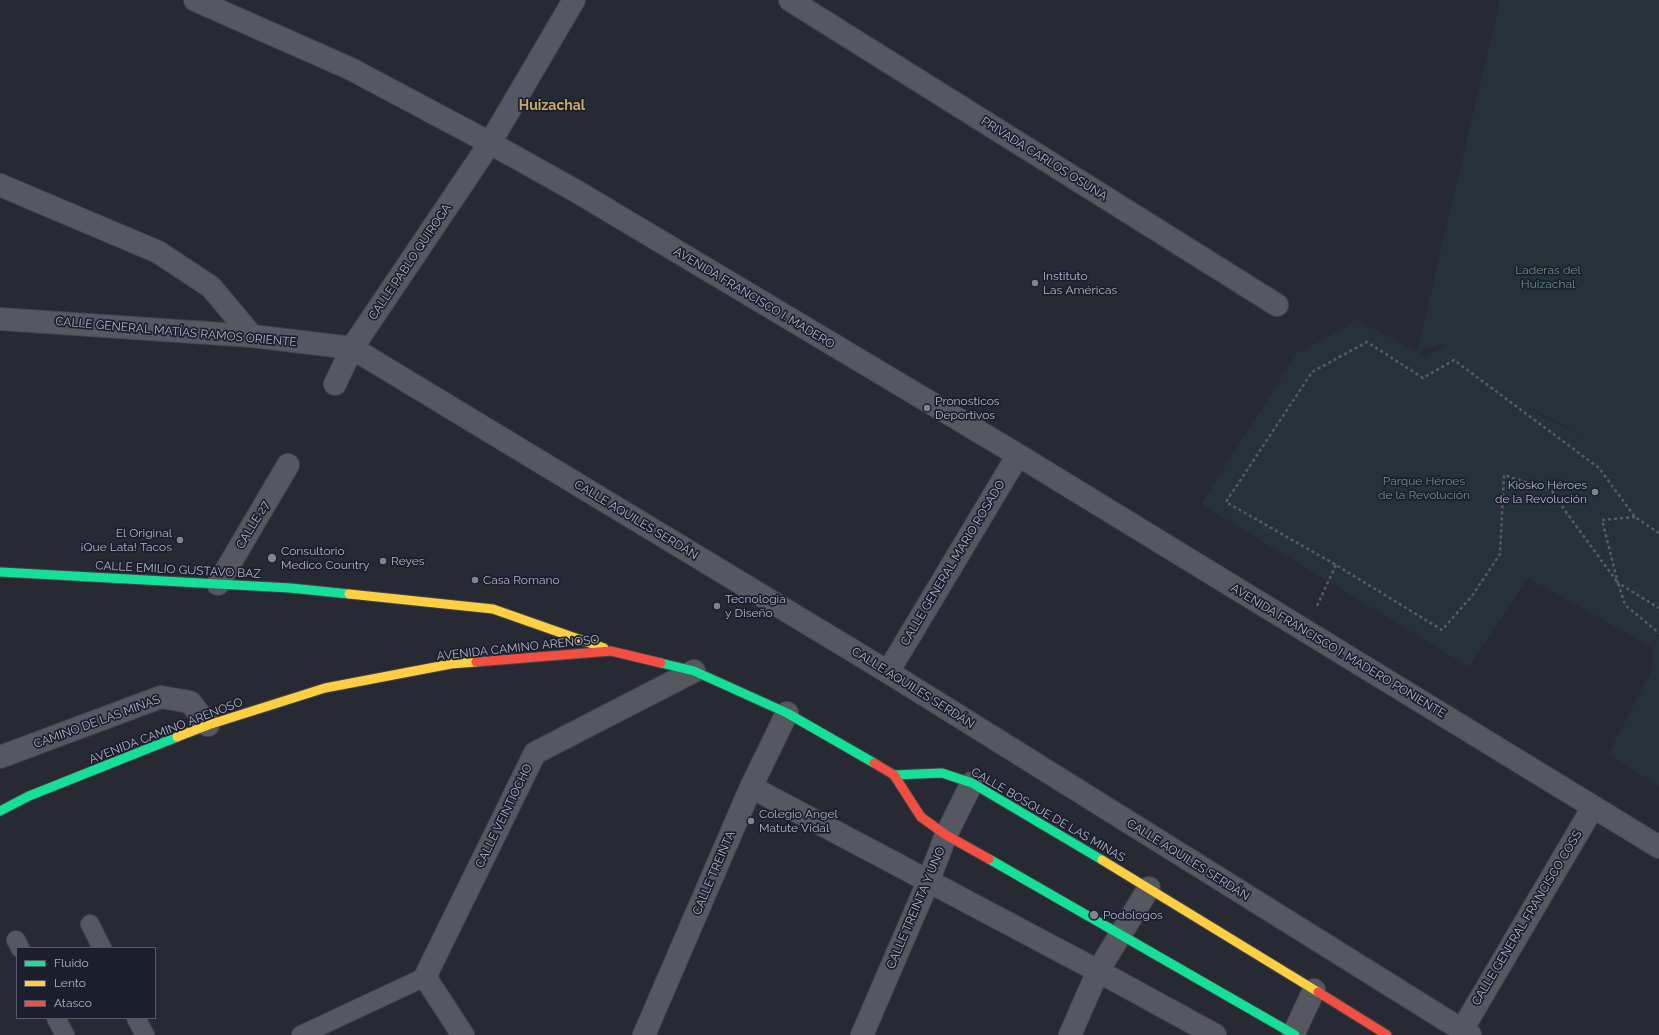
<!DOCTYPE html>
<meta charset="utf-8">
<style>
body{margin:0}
#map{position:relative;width:1659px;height:1035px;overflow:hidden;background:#272a33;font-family:Raleway,sans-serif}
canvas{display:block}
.legend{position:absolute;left:16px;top:947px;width:140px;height:72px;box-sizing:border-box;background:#1b1f2d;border:1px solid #575b6a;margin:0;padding:5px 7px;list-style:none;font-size:12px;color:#b0b4c5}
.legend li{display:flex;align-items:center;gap:8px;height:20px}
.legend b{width:20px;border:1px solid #575b6a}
</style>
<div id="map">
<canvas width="1659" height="1035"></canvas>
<ul class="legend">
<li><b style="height:5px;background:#16e098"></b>Fluido</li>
<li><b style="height:5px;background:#ffcf43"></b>Lento</li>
<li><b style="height:5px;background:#f24e42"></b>Atasco</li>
</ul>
</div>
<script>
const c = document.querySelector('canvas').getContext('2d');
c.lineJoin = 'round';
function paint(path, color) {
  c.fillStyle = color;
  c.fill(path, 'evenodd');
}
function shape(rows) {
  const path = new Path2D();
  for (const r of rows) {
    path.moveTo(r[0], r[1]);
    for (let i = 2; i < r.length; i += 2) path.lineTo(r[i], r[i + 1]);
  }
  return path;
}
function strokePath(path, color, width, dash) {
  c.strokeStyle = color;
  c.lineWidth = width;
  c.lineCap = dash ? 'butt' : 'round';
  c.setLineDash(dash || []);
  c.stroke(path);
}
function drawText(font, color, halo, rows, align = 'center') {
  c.font = font + ' Raleway,sans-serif';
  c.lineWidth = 3.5;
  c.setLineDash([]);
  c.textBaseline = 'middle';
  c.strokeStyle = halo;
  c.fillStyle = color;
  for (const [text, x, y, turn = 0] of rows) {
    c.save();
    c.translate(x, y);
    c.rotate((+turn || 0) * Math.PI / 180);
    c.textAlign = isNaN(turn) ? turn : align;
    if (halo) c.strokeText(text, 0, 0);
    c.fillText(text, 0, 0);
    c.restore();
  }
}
const green = shape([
 [1500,0,1659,0,1659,786,1608,754,1653,668,1653,648,1528,578,1469,667,1201,504,1297,353,1348,326,1356,319,1417,352],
 [1451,342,1426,357,1417,352],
 [1529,407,1593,441,1536,413]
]);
const path = shape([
 [1635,517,1602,520,1618,583,1659,608],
 [1659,533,1635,517,1599,468,1454,360,1423,378,1367,342,1312,372,1226,502,1336,565,1442,630,1472,596,1500,554,1504,475,1552,491,1566,512,1618,583,1625,605,1659,633],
 [1317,606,1336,565]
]);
const lane = shape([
 [90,924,102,948],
 [16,940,20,948],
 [56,1018,65,1035],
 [136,1018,145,1035],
 [301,1035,425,977]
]);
const street = shape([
 [195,0,351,69,490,143,576,191,1018,455,1659,847],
 [790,0,1277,305],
 [0,185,158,252,211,287,252,336],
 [0,319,252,336,352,348,888,672,1470,1035],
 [335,384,352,348,490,143,574,0],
 [218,584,288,465],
 [888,672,1018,455],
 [0,757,161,697,190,702,208,725],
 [751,787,1098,971,1215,1035],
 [1462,1030,1593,807],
 [463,1035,425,977,535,753,694,671],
 [644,1035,751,787,787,713],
 [862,1035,928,882,946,835,972,783],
 [1070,1035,1098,971,1149,888],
 [1293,1035,1314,990]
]);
const fast = shape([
 [0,572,290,588,349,594],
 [661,663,694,671,787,713,874,763],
 [894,775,942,773,972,783,1102,860],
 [0,811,29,796,177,737],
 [989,859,1295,1035]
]);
const slow = shape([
 [349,594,493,609,604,648],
 [177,737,208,725,325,688,451,664,476,662],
 [1102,860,1318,992]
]);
const jam = shape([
 [476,662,611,651,661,663],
 [874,763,894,775,921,817,946,835,989,859],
 [1318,992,1387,1035]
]);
const markers = [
 [1035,283,4,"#808492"],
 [927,408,4,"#808492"],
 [1595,492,4,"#808492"],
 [180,540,4,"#808492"],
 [272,558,5,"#808492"],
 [383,561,4,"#808492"],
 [475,580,4,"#808492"],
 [717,606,4,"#808492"],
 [751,821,4,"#808492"],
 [1094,915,5,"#808492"]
];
const streetNames = [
 ["PRIVADA CARLOS OSUNA",1044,159,32],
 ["CALLE PABLO QUIROGA",410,262,-56],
 ["AVENIDA FRANCISCO I. MADERO",754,298,31],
 ["CALLE GENERAL MATÍAS RAMOS ORIENTE",176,332,5],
 ["CALLE AQUILES SERDÁN",636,520,31],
 ["CALLE 27",253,525,-59],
 ["CALLE GENERAL MARIO ROSADO",953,563,-59],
 ["CALLE EMILIO GUSTAVO BAZ",178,570,3],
 ["AVENIDA CAMINO ARENOSO",518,648,-6],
 ["AVENIDA FRANCISCO I. MADERO PONIENTE",1338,651,31],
 ["CALLE AQUILES SERDÁN",913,688,32],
 ["CAMINO DE LAS MINAS",97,722,-20],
 ["AVENIDA CAMINO ARENOSO",166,731,-21],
 ["CALLE BOSQUE DE LAS MINAS",1048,815,30],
 ["CALLE VEINTIOCHO",504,816,-64],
 ["CALLE AQUILES SERDÁN",1188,860,32],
 ["CALLE TREINTA",714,873,-67],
 ["CALLE TREINTA Y UNO",916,908,-67],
 ["CALLE GENERAL FRANCISCO COSS",1527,918,-59]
];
const parkNames = [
 ["Laderas del",1548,270],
 ["Huizachal",1548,284],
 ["Parque Héroes",1424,481],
 ["de la Revolución",1424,495]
];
const poiNames = [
 ["Instituto",1043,276],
 ["Las Américas",1043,290],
 ["Pronosticos",935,401],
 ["Deportivos",935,415],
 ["Kiosko Héroes",1587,485,"right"],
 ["de la Revolución",1587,499,"right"],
 ["El Original",172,533,"right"],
 ["¡Que Lata! Tacos",172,547,"right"],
 ["Consultorio",281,551],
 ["Medico Country",281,565],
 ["Reyes",391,561],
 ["Casa Romano",483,580],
 ["Tecnologia",725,599],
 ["y Diseño",725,613],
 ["Colegio Angel",759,814],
 ["Matute Vidal",759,828],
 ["Podologos",1103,915]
];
const quarterNames = [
 ["Huizachal",552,106]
];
paint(green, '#253339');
strokePath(lane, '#43454c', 20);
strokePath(street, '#43454c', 24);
strokePath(fast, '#43454c', 11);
strokePath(slow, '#43454c', 11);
strokePath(jam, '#43454c', 11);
strokePath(path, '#595c65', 2.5, [3, 3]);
strokePath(lane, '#565861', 18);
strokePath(street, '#565861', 22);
strokePath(fast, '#16e098', 9);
strokePath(slow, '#ffcf43', 9);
strokePath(jam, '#f24e42', 9);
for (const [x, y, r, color] of markers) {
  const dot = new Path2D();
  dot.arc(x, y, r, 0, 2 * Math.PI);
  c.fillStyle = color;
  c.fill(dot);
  strokePath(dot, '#1b1f2d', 1.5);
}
drawText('12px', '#b0b4c5', '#1b1f2d', streetNames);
drawText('12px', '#69947c', '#1b1f2d', parkNames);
drawText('12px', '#b0b4c5', '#1b1f2d', poiNames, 'left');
drawText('bold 14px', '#cea762', '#1b1f2d', quarterNames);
</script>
